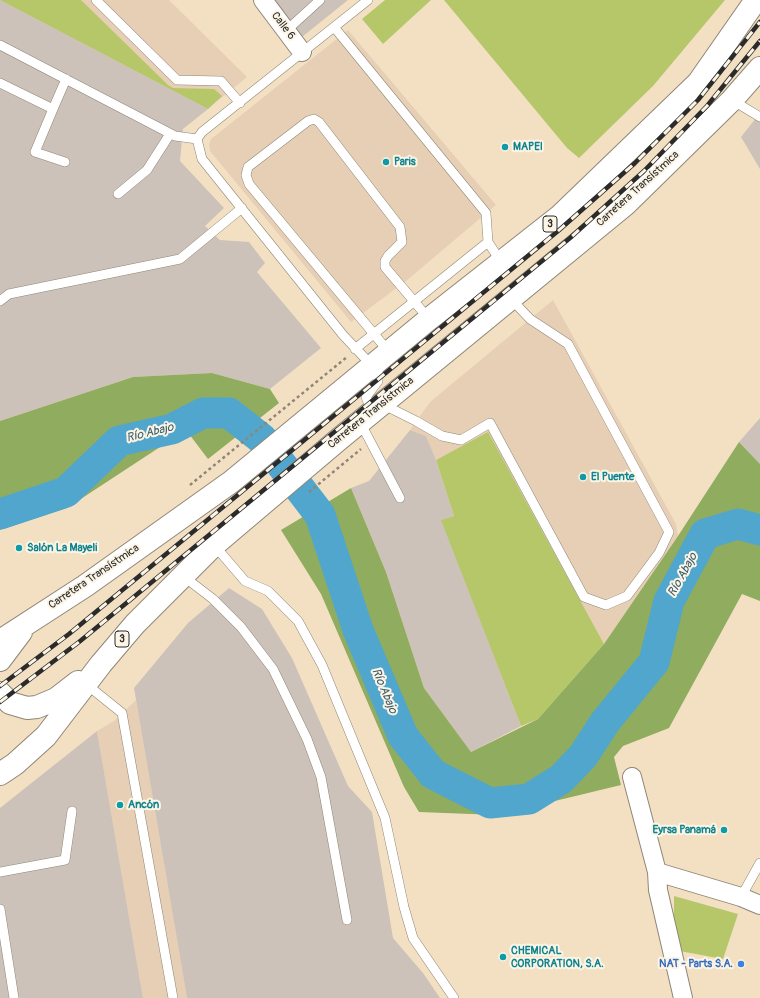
<!DOCTYPE html>
<meta charset="utf-8">
<style>
body{margin:0}
canvas{display:block;background:#f3e0c3}
</style>
<canvas width="760" height="998"></canvas>
<script>
const c = document.querySelector('canvas').getContext('2d');
c.lineJoin = 'round';
function paint(path, color) {
  c.fillStyle = color;
  c.fill(path, 'evenodd');
}
function shape(rows) {
  const path = new Path2D();
  for (const r of rows) {
    path.moveTo(r[0], r[1]);
    for (let i = 2; i < r.length; i += 2) path.lineTo(r[i], r[i + 1]);
  }
  return path;
}
function strokePath(path, color, width, dash) {
  c.strokeStyle = color;
  c.lineWidth = width;
  c.lineCap = dash ? 'butt' : 'round';
  c.setLineDash(dash || []);
  c.stroke(path);
}
function drawText(font, color, halo, rows, align = 'center') {
  c.font = font + ' Pangolin,sans-serif';
  c.lineWidth = 4;
  c.setLineDash([]);
  c.textBaseline = 'middle';
  c.strokeStyle = halo;
  c.fillStyle = color;
  for (const [text, x, y, turn = 0] of rows) {
    c.save();
    c.translate(x, y);
    c.rotate((+turn || 0) * Math.PI / 180);
    c.textAlign = isNaN(turn) ? turn : align;
    if (halo) c.strokeText(text, 0, 0);
    c.fillText(text, 0, 0);
    c.restore();
  }
}
const built = shape([
 [0,0,169,0,247,77,208,109],
 [348,30,496,205,406,281,351,322,210,151,209,145,211,139],
 [553,300,676,524,678,536,604,644,488,433,436,460,426,436,410,430,430,402],
 [136,700,187,998,143,998,97,731,114,721]
]);
const industrial = shape([
 [0,0,208,109,183,129,180,161,224,208,205,226,220,240,249,242,265,263,257,272,321,348,270,389,212,373,133,377,0,421],
 [274,0,348,0,302,37],
 [760,113,760,169,741,137],
 [760,418,760,464,739,442],
 [410,430,426,436,436,460,454,516,442,520,521,726,471,752,424,688,386,572,351,488,369,481],
 [229,588,262,609,292,658,348,786,372,812,393,938,423,973,440,998,187,998,134,688,188,623],
 [97,731,143,998,0,998,0,808]
]);
const green = shape([
 [0,0,81,0,168,85,173,88,214,89,222,96,208,109],
 [385,0,431,0,383,44,362,19],
 [444,0,725,0,653,86,579,158,567,148],
 [488,432,604,644,538,719,521,726,441,520,454,516,436,460],
 [674,896,738,914,723,959,674,950]
]);
const forest = shape([
 [212,373,270,389,279,403,208,459,186,430,67,508,0,530,0,421,133,377],
 [739,442,760,464,760,601,742,594,669,728,623,746,614,757,621,785,497,815,419,812,404,787,321,594,281,530,351,488,386,572,424,688,471,752,538,719,604,644,678,536]
]);
const river = shape([
 [0,514,66,492,119,441,172,429,203,413,229,413,262,439,320,515,358,630,403,736,433,774,490,803,529,799,561,779,583,756,605,722,654,662,669,601,705,534,738,524,760,530]
]);
const path = shape([
 [190,485,347,357],
 [309,492,361,449]
]);
const lane = shape([
 [96,0,177,80,221,81,240,103],
 [368,0,202,132,197,139,202,159,343,335,378,372,378,381,366,397,372,412],
 [334,27,486,213,488,242,501,262],
 [287,30,320,0],
 [0,45,175,136,197,139],
 [0,83,53,109,66,79],
 [732,100,760,117],
 [53,109,35,152,65,162],
 [118,194,147,170,170,134],
 [0,301,9,294,180,259,242,208],
 [355,349,488,242],
 [389,352,249,184,246,175,248,167,308,121,314,119,319,122,400,227,402,242,388,256,385,261,385,267,429,319],
 [382,404,416,421,442,436,461,440,490,423,584,597,606,605,627,596,659,553,669,532,568,344,530,319,511,299],
 [360,422,400,498],
 [214,545,245,581,268,591,298,621,322,665,385,818,404,907,413,938,454,998],
 [183,576,213,599,241,627,273,669,307,739,321,777,347,920],
 [86,684,122,713,173,998],
 [0,872,65,860,72,811],
 [741,897,760,863],
 [0,909,14,998]
]);
const street = shape([
 [263,0,302,52],
 [632,777,657,872,658,890,683,998],
 [657,872,741,897,760,905]
]);
const primary = shape([
 [0,641,85,586,231,482,429,319,560,216,698,83,756,0],
 [0,660,21,632],
 [0,693,10,703,27,708,37,707,56,699,78,682],
 [0,774,15,764,46,736,101,664,135,624,214,545,338,440,626,204,732,100,760,68]
]);
const rail = shape([
 [0,686,69,634,558,231,635,163,698,100,760,22],
 [0,702,79,642,570,238,644,171,707,106,760,41]
]);
const markers = [
 [505,147,4,"#0f9aa8"],
 [386,162,4,"#0f9aa8"],
 [583,477,4,"#0f9aa8"],
 [19,548,4,"#0f9aa8"],
 [120,805,4,"#0f9aa8"],
 [724,830,4,"#0f9aa8"],
 [503,957,4,"#0f9aa8"],
 [741,964,4,"#3f7fe0"]
];
const shields = [
 [550,224,14],
 [122,639,14]
];
const shieldNames = [
 ["3",550,224],
 ["3",122,639]
];
const streetNames = [
 ["Calle 6",283,26,53],
 ["Carretera Transístmica",638,189,-42],
 ["Carretera Transístmica",371,413,-39],
 ["Carretera Transístmica",94,577,-34]
];
const cultureNames = [
 ["MAPEI",513,147],
 ["Paris",394,162],
 ["El Puente",591,477],
 ["Salón La Mayeli",27,548],
 ["Ancón",128,805],
 ["Eyrsa Panamá",716,830,"right"],
 ["CHEMICAL",511,951],
 ["CORPORATION, S.A.",511,964]
];
const shopNames = [
 ["NAT - Parts S.A.",733,964]
];
const waterNames = [
 ["Río Abajo",150,433,-14],
 ["Río Abajo",683,575,-61],
 ["Río Abajo",384,691,67]
];
paint(built, '#e7cfb5');
paint(industrial, '#cdc2b9');
paint(green, '#b6c76a');
paint(forest, '#90ac5e');
strokePath(river, '#51a6cd', 31);
strokePath(lane, '#8f8677', 10);
strokePath(street, '#8f8677', 20);
strokePath(primary, '#8f8677', 24);
strokePath(path, '#8f8677', 2.5, [3, 3]);
strokePath(lane, '#fff', 9);
strokePath(street, '#fff', 18);
strokePath(primary, '#fff', 22);
strokePath(rail, '#2b2b2b', 4.5);
strokePath(rail, '#fcf5e5', 3, [9]);
for (const [x, y, r, color] of markers) {
  const dot = new Path2D();
  dot.arc(x, y, r, 0, 2 * Math.PI);
  c.fillStyle = color;
  c.fill(dot);
  strokePath(dot, '#fcf5e5', 1.5);
}
for (const [x, y, w] of shields) {
  const box = new Path2D();
  box.roundRect(x - w / 2, y - 8, w, 16, 3);
  c.fillStyle = '#fcf5e5';
  c.fill(box);
  strokePath(box, '#2b2b2b', 1);
}
drawText('bold 10px', '#2b2b2b', null, shieldNames);
drawText('11px', '#2b2b2b', '#fcf5e5', streetNames);
drawText('bold 11px', '#0d838f', '#fcf5e5', cultureNames, 'left');
drawText('bold 11px', '#366cbe', '#fcf5e5', shopNames, 'right');
drawText('italic 12px', '#3a5c6c', '#fcf5e5', waterNames);
</script>
